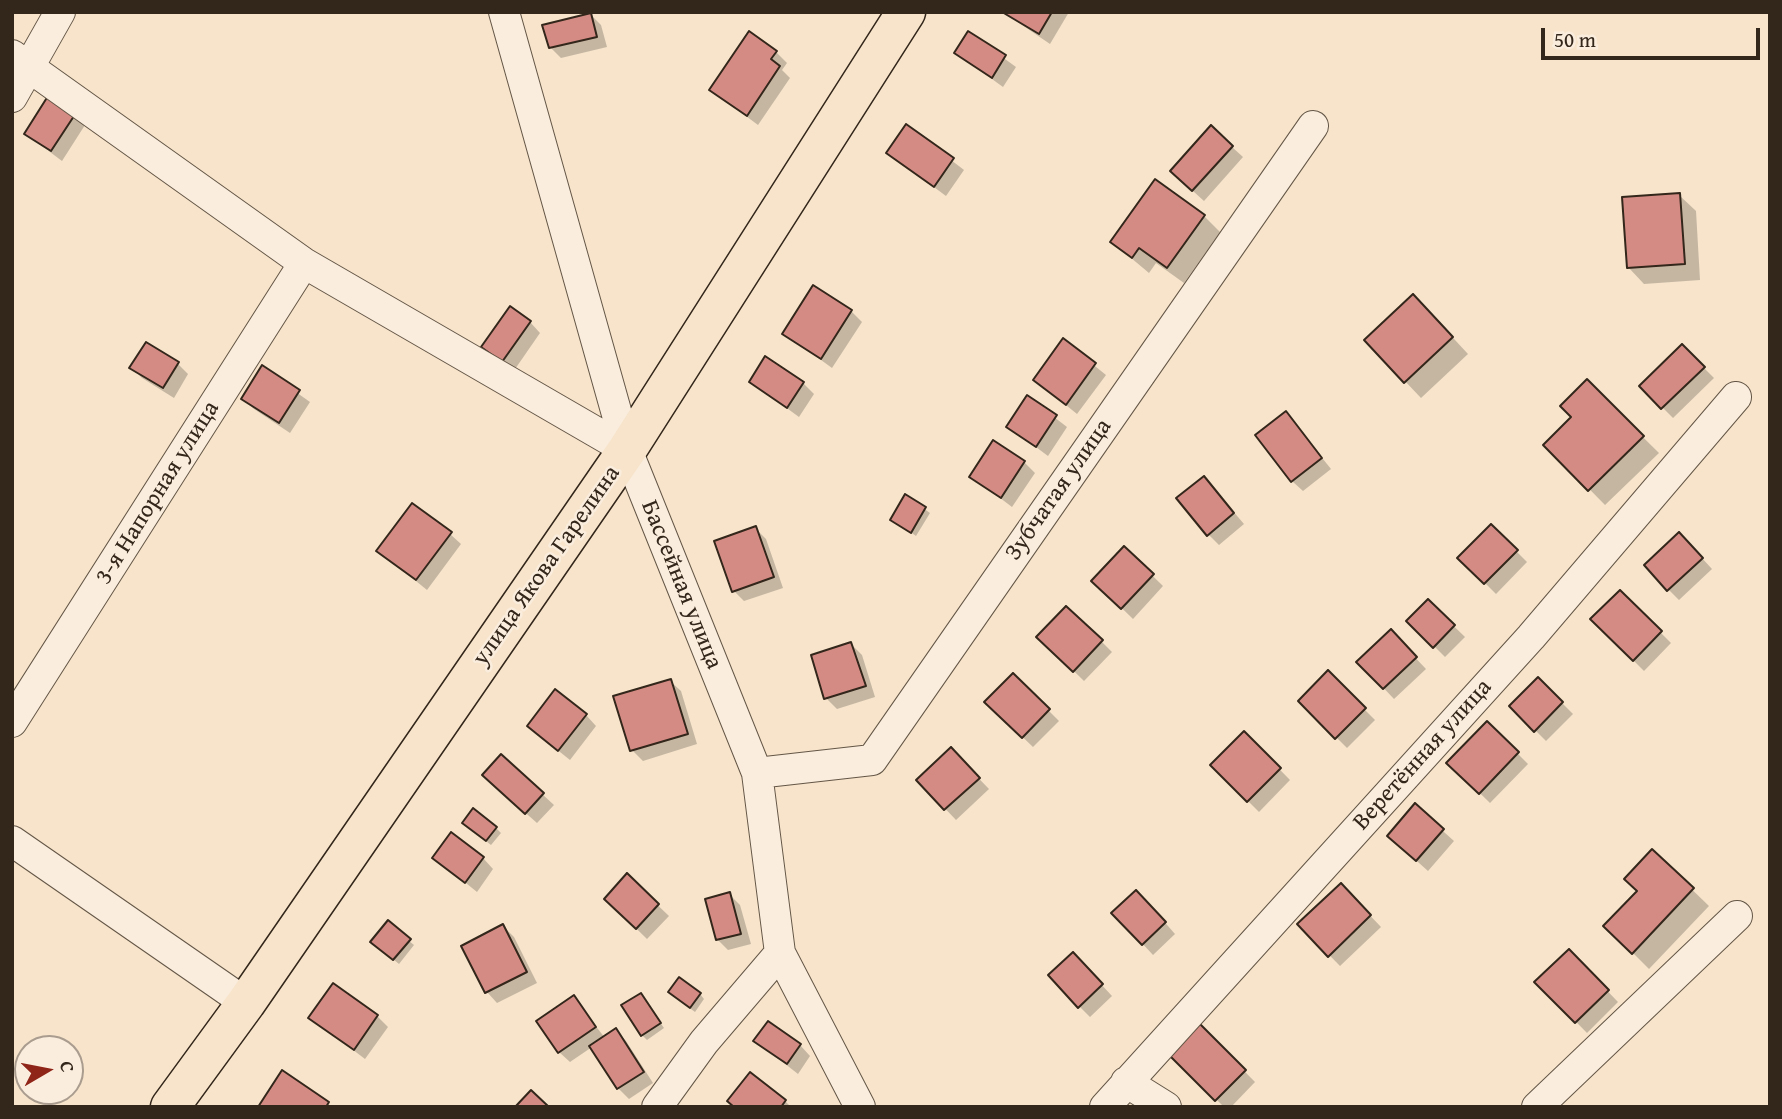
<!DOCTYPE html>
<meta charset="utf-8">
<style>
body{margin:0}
#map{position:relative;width:1782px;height:1119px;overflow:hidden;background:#f7e4cb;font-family:"Gentium Book Plus",serif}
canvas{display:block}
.frame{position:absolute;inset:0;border:14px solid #33261a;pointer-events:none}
.north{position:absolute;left:14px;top:1035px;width:70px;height:70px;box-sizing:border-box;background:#faeddd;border:2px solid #aa9d8f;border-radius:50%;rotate:80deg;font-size:19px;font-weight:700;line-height:28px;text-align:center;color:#33261a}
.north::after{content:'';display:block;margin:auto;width:24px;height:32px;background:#8f2418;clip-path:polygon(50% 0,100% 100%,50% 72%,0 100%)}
.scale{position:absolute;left:1541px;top:28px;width:219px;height:32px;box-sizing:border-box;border:4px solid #33261a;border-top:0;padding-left:9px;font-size:21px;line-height:24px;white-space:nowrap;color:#33261a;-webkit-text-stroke:5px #faeddd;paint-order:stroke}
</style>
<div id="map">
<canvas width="1782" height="1119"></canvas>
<div class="frame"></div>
<div class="north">С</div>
<div class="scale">50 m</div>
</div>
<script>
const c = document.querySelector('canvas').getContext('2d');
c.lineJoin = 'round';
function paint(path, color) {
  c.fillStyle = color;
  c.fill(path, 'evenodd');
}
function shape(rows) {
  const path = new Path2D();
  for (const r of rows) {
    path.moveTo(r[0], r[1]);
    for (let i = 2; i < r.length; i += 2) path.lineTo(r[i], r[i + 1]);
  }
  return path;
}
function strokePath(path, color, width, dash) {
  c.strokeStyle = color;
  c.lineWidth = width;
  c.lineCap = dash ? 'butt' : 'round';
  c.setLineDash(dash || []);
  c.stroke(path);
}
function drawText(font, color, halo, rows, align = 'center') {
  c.font = font + ' "Gentium Book Plus",serif';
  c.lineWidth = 5;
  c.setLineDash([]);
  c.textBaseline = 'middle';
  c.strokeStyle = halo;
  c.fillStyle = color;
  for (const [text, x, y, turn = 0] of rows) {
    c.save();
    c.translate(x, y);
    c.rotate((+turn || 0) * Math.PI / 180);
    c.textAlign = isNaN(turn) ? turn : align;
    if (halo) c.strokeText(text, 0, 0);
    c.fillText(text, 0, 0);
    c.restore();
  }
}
const shadow = shape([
 [1003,12,1069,12,1050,44],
 [591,15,601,25,607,47,561,58,550,47],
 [969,33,1016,67,1003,87,956,53],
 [776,52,787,63,782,70,790,78,758,125,711,90],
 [75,114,85,125,62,161,26,134],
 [907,126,964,170,946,196,888,153],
 [1232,147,1243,157,1204,201,1183,182],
 [1679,195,1696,211,1700,280,1644,284,1628,267],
 [1204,216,1220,232,1184,283,1156,263,1149,273,1112,242],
 [851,311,862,322,832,368,784,333],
 [1429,312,1468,354,1421,398,1366,340],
 [530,322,540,333,513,372,483,347],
 [1064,341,1106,375,1077,414,1035,380],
 [1682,346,1714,378,1673,418,1641,386],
 [178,364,188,374,174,398,142,378,132,368],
 [262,368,310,402,290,433,254,409,243,399],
 [751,382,803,383,814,394,799,417],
 [1587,382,1659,453,1605,505,1546,445,1574,417],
 [1028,397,1067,427,1048,456,1009,427],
 [1286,413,1331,469,1303,491,1292,481],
 [1024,462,1035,473,1012,507,971,476],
 [1214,489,1244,524,1219,545,1208,534],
 [906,496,930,513,916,536,892,519],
 [1491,526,1527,562,1496,594,1460,558],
 [755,528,766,539,783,588,744,601,734,591],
 [450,534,461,544,427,590,379,551],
 [1690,545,1712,569,1679,600,1668,589],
 [1124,548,1163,586,1133,619,1094,581],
 [1620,592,1671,643,1644,671,1593,620],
 [1428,601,1465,637,1445,657,1409,621],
 [1391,632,1426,669,1394,699,1359,662],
 [1039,637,1101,641,1112,652,1084,681],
 [851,644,862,655,875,697,837,709,826,698],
 [1328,673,1375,720,1347,748,1300,701],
 [1013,675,1059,721,1033,747,986,702],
 [1538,679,1573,714,1546,741,1511,706],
 [670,681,681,691,697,744,643,761,632,750],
 [586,715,596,726,570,760,540,736],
 [1487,723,1528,764,1490,803,1449,763],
 [1244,733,1290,780,1259,812,1212,765],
 [502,757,554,805,537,823,495,786],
 [961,760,989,789,956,820,918,780],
 [1415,806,1454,841,1428,871,1400,846],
 [469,828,496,828,501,833,491,845],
 [1652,851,1709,906,1649,969,1606,926,1639,891],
 [435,858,483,858,493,869,477,892],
 [627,876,669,916,647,939,606,899],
 [1341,885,1381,927,1340,966,1299,924],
 [729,894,740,905,751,944,728,950,718,940],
 [1147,902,1175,934,1153,955,1114,913],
 [503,926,514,937,537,983,497,1003,487,992,463,947],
 [409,941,414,945,399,964,377,946],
 [1569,951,1618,1002,1587,1033,1537,982],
 [1073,954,1112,996,1090,1017,1079,1006],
 [700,994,704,999,695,1012,675,997],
 [641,995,664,1028,647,1040,642,1035],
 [573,997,605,1038,616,1030,626,1041,653,1083,629,1099,618,1088,592,1047,570,1062,559,1052],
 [377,1016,388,1027,365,1059,311,1018],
 [1199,1025,1255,1082,1231,1107,1224,1107,1171,1054],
 [756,1041,800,1045,810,1056,798,1074],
 [750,1074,785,1101,791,1107,735,1107]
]);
const building = shape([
 [1002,12,1052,12,1039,34,1002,12],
 [591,13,597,37,549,48,542,25,591,13],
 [749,31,777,51,771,59,780,66,747,116,709,90,749,31],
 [968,31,1006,55,992,78,954,53,968,31],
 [48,96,76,113,51,151,24,134,48,96],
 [906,124,954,158,934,187,886,153,906,124],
 [1211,125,1233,146,1192,191,1170,171,1211,125],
 [1155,179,1205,215,1167,268,1139,248,1132,258,1110,242,1155,179],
 [1680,193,1685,264,1627,268,1622,197,1680,193],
 [813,285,852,310,821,359,782,334,813,285],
 [1413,294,1453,337,1404,383,1364,340,1413,294],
 [510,306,531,321,502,362,481,347,510,306],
 [1063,338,1096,363,1066,405,1033,380,1063,338],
 [146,342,179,362,163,388,129,368,146,342],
 [1682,344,1705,367,1661,409,1639,386,1682,344],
 [765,356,804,382,787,408,749,382,765,356],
 [262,365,300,390,279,423,241,399,262,365],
 [1587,379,1644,436,1588,491,1543,445,1571,417,1560,406,1587,379],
 [1027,395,1057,415,1036,447,1006,427,1027,395],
 [1286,411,1322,458,1291,482,1255,435,1286,411],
 [993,440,1025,461,1001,498,969,477,993,440],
 [1204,476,1234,513,1207,536,1176,498,1204,476],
 [905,494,926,507,911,533,890,520,905,494],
 [412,503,452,532,416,580,376,551,412,503],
 [1491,524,1518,550,1484,584,1457,558,1491,524],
 [756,526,774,577,732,592,714,541,756,526],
 [1679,532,1703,558,1667,591,1644,565,1679,532],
 [1124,546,1154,574,1121,609,1091,581,1124,546],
 [1620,590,1662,631,1633,661,1590,619,1620,590],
 [1428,599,1455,625,1433,648,1406,621,1428,599],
 [1066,606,1103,640,1073,672,1036,637,1066,606],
 [1391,629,1417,657,1383,689,1356,662,1391,629],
 [851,642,866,686,824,699,811,655,851,642],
 [1328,670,1366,708,1335,739,1298,701,1328,670],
 [1013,673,1050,709,1022,738,984,702,1013,673],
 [1538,677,1563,702,1534,732,1509,706,1538,677],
 [671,679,688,734,630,751,613,696,671,679],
 [555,689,587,714,558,751,527,726,555,689],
 [1487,721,1519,752,1479,794,1446,763,1487,721],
 [1244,731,1281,768,1247,802,1210,765,1244,731],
 [951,747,980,778,944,810,916,780,951,747],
 [501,754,544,793,525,814,482,775,501,754],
 [1415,803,1444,829,1416,861,1387,836,1415,803],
 [473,808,497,827,486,841,462,823,473,808],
 [451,832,484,857,465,883,432,858,451,832],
 [1652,849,1694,888,1632,954,1603,926,1637,891,1624,879,1652,849],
 [627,873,659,904,636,929,604,899,627,873],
 [1341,883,1371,915,1328,957,1297,924,1341,883],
 [1136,890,1166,922,1142,945,1111,913,1136,890],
 [730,892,741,934,716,940,705,899,730,892],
 [388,920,411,939,393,960,370,942,388,920],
 [503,924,527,972,485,993,461,946,503,924],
 [1569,949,1609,990,1575,1023,1534,982,1569,949],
 [1073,952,1103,984,1078,1008,1048,975,1073,952],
 [679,977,701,993,690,1008,668,992,679,977],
 [333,983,378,1015,354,1050,308,1018,333,983],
 [641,993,661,1023,641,1036,621,1005,641,993],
 [574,995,596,1027,558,1053,536,1021,574,995],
 [768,1021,801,1044,787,1064,753,1041,768,1021],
 [1199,1023,1246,1070,1215,1101,1168,1054,1199,1023],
 [616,1028,644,1072,617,1089,589,1046,616,1028],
 [282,1070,329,1102,326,1107,258,1107,282,1070],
 [750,1072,786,1100,781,1107,734,1107,727,1101,750,1072],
 [531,1090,549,1107,515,1107,531,1090]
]);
const minor = shape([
 [504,12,627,450,757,773,780,953,860,1107],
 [12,55,304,263,627,450],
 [12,97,60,12],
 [12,722,304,263],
 [757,773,872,760,1313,126],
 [12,841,246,1003],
 [1126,1082,1166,1107],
 [657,1107,704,1042,780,953],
 [1105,1107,1531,637,1736,397],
 [1537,1107,1737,916]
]);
const major = shape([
 [170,1107,246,1003,627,450,906,12]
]);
const streetNames = [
 ["Зубчатая улица",1059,490,-55],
 ["3-я Напорная улица",158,493,-58],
 ["улица Якова Гарелина",547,566,-55],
 ["Бассейная улица",681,585,68],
 ["Веретённая улица",1423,755,-48]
];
paint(shadow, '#0003');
paint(building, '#d48b84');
strokePath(building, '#33261a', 2);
strokePath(minor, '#645646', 32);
strokePath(major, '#33261a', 41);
strokePath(minor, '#faeddd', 30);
strokePath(major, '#f7e4cb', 38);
drawText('24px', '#33261a', '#faeddd', streetNames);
</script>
